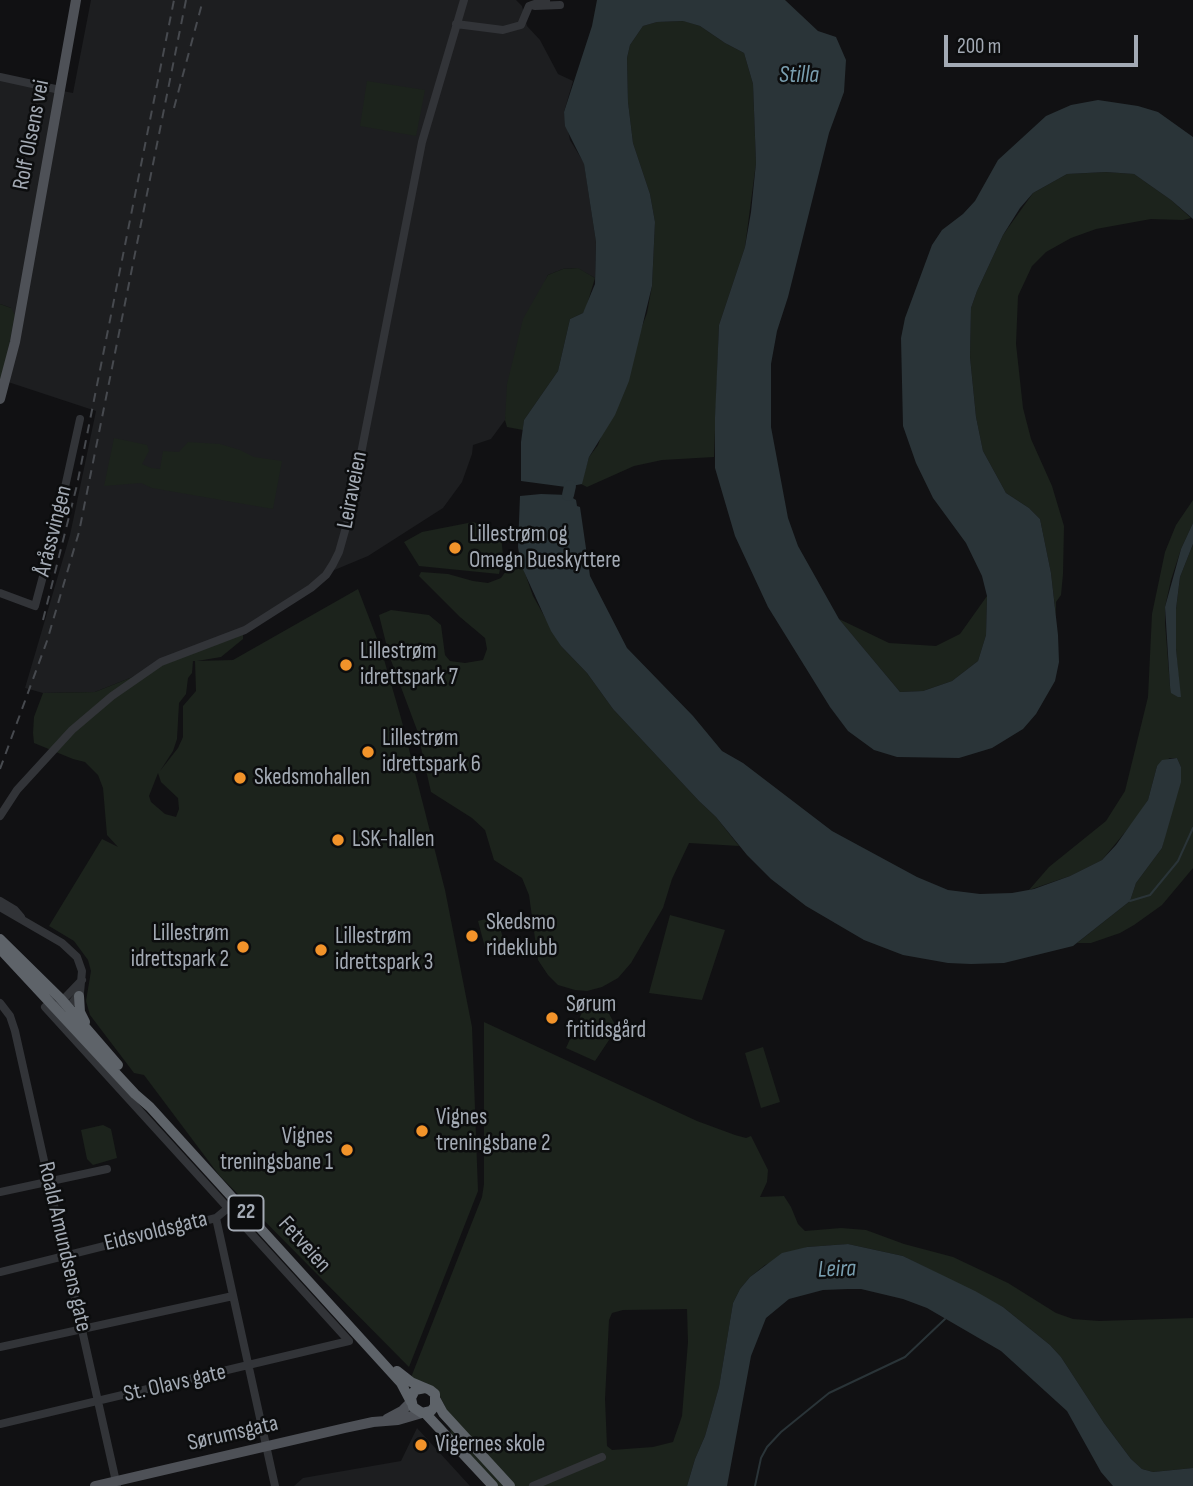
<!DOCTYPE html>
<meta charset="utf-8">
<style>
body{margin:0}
#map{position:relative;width:1193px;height:1486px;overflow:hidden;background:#111113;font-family:"Sofia Sans Condensed",sans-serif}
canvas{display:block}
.scale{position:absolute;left:944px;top:35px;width:194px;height:32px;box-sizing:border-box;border:4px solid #a3aab4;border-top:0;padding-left:9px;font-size:21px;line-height:24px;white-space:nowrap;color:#a3aab4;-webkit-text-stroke:5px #0c0d0e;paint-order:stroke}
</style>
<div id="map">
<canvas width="1193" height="1486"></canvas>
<div class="scale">200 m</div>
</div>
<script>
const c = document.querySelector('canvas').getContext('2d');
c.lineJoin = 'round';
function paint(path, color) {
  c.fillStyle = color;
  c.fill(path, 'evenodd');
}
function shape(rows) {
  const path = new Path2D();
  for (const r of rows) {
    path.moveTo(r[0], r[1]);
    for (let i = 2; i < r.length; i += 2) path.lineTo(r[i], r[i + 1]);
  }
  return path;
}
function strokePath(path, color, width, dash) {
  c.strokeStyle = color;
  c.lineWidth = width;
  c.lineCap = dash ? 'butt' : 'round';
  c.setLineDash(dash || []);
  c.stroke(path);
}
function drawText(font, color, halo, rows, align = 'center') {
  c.font = font + ' "Sofia Sans Condensed",sans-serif';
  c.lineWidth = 5;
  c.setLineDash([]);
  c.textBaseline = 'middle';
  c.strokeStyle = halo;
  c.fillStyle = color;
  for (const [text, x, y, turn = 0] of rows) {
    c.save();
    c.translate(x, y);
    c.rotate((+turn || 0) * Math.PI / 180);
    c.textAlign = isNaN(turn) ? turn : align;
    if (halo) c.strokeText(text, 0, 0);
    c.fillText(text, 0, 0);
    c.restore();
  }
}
const built = shape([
 [91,0,516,0,522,6,527,26,540,40,558,74,573,81,564,112,570,140,584,163,596,242,595,278,577,268,563,269,548,275,537,299,505,420,491,439,473,445,472,454,462,482,443,508,368,556,332,571,238,635,95,692,43,693,25,688,70,535,96,411,2,380,11,308,0,304,0,79,73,93],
 [417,1428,470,1486,294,1486,303,1478,401,1461]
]);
const green = shape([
 [684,21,700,26,725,43,744,53,753,84,756,163,745,247,719,325,714,457,662,460,634,466,587,487,581,484,589,457,598,445,647,313,652,286,655,222,650,194,633,143,628,102,627,58,630,45,643,26,657,22],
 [367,81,425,90,416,136,360,126],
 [1106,172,1134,174,1171,200,1191,218,1183,220,1151,219,1096,229,1071,238,1046,252,1032,266,1018,296,1016,344,1023,408,1031,439,1052,486,1064,526,1063,574,1061,595,1056,602,1056,616,1051,573,1040,519,1029,508,1006,493,983,451,976,417,970,357,971,308,977,291,1003,235,1033,193,1067,174],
 [578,268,595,278,586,308,583,313,570,319,558,371,524,420,523,430,507,427,505,420,507,384,523,319,548,275,563,269],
 [0,304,11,308,15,315,0,389],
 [114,438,147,445,149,451,142,464,151,468,160,469,163,451,179,452,188,442,220,444,240,450,254,457,282,461,273,509,152,488,141,483,104,486],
 [1193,500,1193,523,1181,549,1171,580,1165,607,1165,623,1170,686,1180,697,1176,649,1176,609,1180,577,1193,544,1193,868,1162,905,1134,925,1120,933,1091,943,1077,943,1130,901,1136,883,1162,848,1181,767,1177,758,1170,758,1157,766,1148,800,1136,819,1102,860,1070,876,1029,890,1049,867,1106,821,1125,791,1148,697,1152,614,1165,552,1176,525],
 [473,522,493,530,501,536,503,555,499,574,419,566,404,542,422,532],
 [520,559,533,596,561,646,587,673,613,709,699,801,716,817,739,846,689,843,672,879,663,908,631,963,618,978,602,987,587,991,575,990,558,985,548,975,538,960,529,895,522,878,494,860,485,830,472,818,431,792,417,730,389,655,379,615,391,610,429,615,441,625,445,655,450,661,465,663,483,660,487,649,485,638,460,617,419,576,421,572,448,574,473,581,488,583,501,578,506,571,507,560],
 [358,589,381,649,401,718,445,890,472,1027,478,1191,409,1367,219,1175,144,1075,134,1073,90,1015,86,1001,91,971,88,960,74,941,49,926,102,839,118,847,107,835,103,788,98,775,85,762,73,759,34,743,33,733,34,717,43,693,95,692,243,633,243,639,221,657,197,661,233,660],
 [193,661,195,661,196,691,183,706,183,737,178,748,160,771,173,751,177,739,179,703,186,694,188,678,192,673],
 [158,773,161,782,178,798,179,809,176,817,165,814,151,802,149,796],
 [987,596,986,635,978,661,952,681,923,691,900,692,839,619,889,643,936,646,960,634],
 [670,915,725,930,702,1000,649,993],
 [497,916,506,950,487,955,478,921],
 [592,1000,608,1012,617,1028,595,1061,566,1048,584,1008],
 [484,1022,697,1121,735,1135,746,1138,751,1136,768,1170,767,1182,760,1197,784,1196,791,1207,798,1224,805,1231,841,1228,866,1230,904,1244,953,1257,1008,1283,1056,1313,1073,1319,1099,1321,1193,1318,1193,1468,1153,1472,1142,1469,1131,1459,1104,1423,1061,1357,1050,1345,1003,1307,903,1256,848,1244,807,1247,765,1265,750,1277,740,1289,733,1303,719,1387,705,1436,695,1459,687,1486,495,1486,452,1437,445,1406,437,1391,424,1382,410,1380,482,1197,484,1184],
 [687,1309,688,1342,682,1416,673,1442,653,1447,612,1450,607,1446,605,1399,609,1320,612,1313,623,1310],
 [763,1047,780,1102,761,1108,745,1053],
 [103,1125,111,1129,117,1158,93,1165,87,1159,81,1130]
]);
const water = shape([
 [597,0,785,0,818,31,836,37,846,60,844,92,829,133,788,297,777,331,771,364,771,427,788,518,798,546,839,619,900,692,923,691,952,681,978,661,986,635,987,596,982,576,966,543,933,498,916,463,903,426,901,338,905,318,932,245,942,230,963,214,975,201,998,160,1046,116,1071,105,1098,100,1138,106,1158,112,1193,137,1193,219,1171,200,1134,174,1106,172,1067,174,1033,193,1020,208,1003,235,977,291,971,308,970,357,976,417,983,451,1006,493,1029,508,1040,519,1051,573,1058,635,1059,662,1055,681,1036,714,1023,729,992,748,959,758,897,757,874,750,848,731,830,707,768,607,735,536,715,468,715,417,719,325,745,247,751,212,756,163,753,84,744,53,725,43,700,26,683,21,657,22,643,26,630,45,627,58,628,102,633,143,650,194,655,222,652,286,629,381,615,415,589,457,582,484,566,487,521,481,521,442,524,420,558,371,570,319,583,313,595,284,596,242,584,164,565,126,564,112,592,26],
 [541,494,568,495,576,500,577,506,580,507,590,576,627,648,693,716,722,751,743,763,832,831,917,877,948,890,980,894,1012,893,1034,889,1070,876,1102,860,1116,845,1148,800,1157,766,1162,760,1177,758,1181,767,1181,782,1162,848,1136,883,1130,901,1073,946,1004,963,971,964,948,963,903,955,864,940,806,906,771,879,747,855,716,817,699,801,613,709,587,673,561,646,551,631,521,565,518,547,520,496],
 [1193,523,1193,544,1180,577,1176,609,1176,649,1181,697,1178,697,1171,693,1170,686,1165,607,1181,549],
 [848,1244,903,1256,975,1291,1003,1307,1050,1345,1061,1357,1104,1423,1131,1459,1142,1469,1153,1472,1193,1468,1193,1486,1113,1486,1101,1472,1067,1411,1001,1351,927,1308,903,1299,861,1289,848,1289,823,1290,789,1299,766,1318,751,1356,727,1486,687,1486,695,1459,705,1436,719,1387,733,1303,740,1289,750,1277,782,1253,807,1247]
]);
const stream = shape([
 [1130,901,1150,895,1178,861,1193,828],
 [755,1486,761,1458,767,1447,781,1432,829,1393,905,1357,945,1319]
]);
const river = shape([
 [568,495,570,486]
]);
const minor = shape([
 [535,6,560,5],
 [456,24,503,30,521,25,529,6,546,0],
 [0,77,60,90],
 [0,593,35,606,56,528,80,419],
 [0,816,17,790,72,730,112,696,161,662,245,630,311,588,326,575,333,564,339,552,348,520,422,142,464,0],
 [0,901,15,910,21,917],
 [0,907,62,943,77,957,82,971,80,993,72,1003,63,1007],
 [0,1003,10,1016,15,1031,117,1486],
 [60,1003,82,980],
 [0,1192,107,1169],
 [216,1218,275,1486],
 [0,1272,216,1218,228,1208],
 [0,1347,233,1296],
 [0,1424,349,1341,45,1007],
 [533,1486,602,1457]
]);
const major = shape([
 [0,399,15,342,76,0],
 [387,1419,402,1411,411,1402],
 [95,1486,345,1428,373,1422,398,1420,422,1413]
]);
const highway = shape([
 [0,939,61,999,118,1065],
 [0,949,135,1094,150,1107,401,1383,411,1402],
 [79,996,80,1012,85,1022],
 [397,1371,411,1382,430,1390,435,1394,435,1406,431,1411,422,1413,413,1407,411,1398,415,1390,425,1388],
 [436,1400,443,1413,510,1486],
 [425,1413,493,1486]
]);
const rail = shape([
 [174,108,203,0],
 [43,620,77,485,174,0],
 [0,769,47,641,79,532,186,0]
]);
const markers = [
 [455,548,7,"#f2932a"],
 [346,665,7,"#f2932a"],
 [368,752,7,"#f2932a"],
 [240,778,7,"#f2932a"],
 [338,840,7,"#f2932a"],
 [472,936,7,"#f2932a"],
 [243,947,7,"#f2932a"],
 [321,950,7,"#f2932a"],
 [552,1018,7,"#f2932a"],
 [422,1131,7,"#f2932a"],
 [347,1150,7,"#f2932a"],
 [421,1445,7,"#f2932a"]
];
const shields = [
 [246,1213,35]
];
const shieldNames = [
 ["22",246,1213]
];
const streetNames = [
 ["Rolf Olsens vei",32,135,-79],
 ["Leiraveien",353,490,-79],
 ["Åråssvingen",54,531,-76],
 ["Eidsvoldsgata",156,1232,-14],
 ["Fetveien",304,1245,48],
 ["Roald Amundsens gate",64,1247,77],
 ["St. Olavs gate",175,1384,-13],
 ["Sørumsgata",233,1434,-13]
];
const poiNames = [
 ["Lillestrøm og",469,535],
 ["Omegn Bueskyttere",469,561],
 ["Lillestrøm",360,652],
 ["idrettspark 7",360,678],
 ["Lillestrøm",382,739],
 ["idrettspark 6",382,765],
 ["Skedsmohallen",254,778],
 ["LSK-hallen",352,840],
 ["Skedsmo",486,923],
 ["rideklubb",486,949],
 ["Lillestrøm",229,934,"right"],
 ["idrettspark 2",229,960,"right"],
 ["Lillestrøm",335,937],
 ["idrettspark 3",335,963],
 ["Sørum",566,1005],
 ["fritidsgård",566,1031],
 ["Vignes",436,1118],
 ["treningsbane 2",436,1144],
 ["Vignes",333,1137,"right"],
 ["treningsbane 1",333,1163,"right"],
 ["Vigernes skole",435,1445]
];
const waterNames = [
 ["Stilla",799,76],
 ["Leira",837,1270,-2]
];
paint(built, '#1d1e20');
paint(green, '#1c231c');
paint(water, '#2a3438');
strokePath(stream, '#2a3438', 2);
strokePath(river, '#2a3438', 12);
strokePath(minor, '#323438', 8);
strokePath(major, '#4e5157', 10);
strokePath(highway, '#5e6369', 10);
strokePath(rail, '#474a4f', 2, [9, 7]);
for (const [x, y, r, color] of markers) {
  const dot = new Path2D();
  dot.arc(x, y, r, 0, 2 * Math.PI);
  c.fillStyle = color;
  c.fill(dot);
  strokePath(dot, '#0c0d0e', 2.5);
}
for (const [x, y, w] of shields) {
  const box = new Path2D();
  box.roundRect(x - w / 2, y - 17.5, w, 35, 5);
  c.fillStyle = '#0c0d0e';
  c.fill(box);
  strokePath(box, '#a3aab4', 2);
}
drawText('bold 21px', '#a3aab4', null, shieldNames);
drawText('23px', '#a3aab4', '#0c0d0e', streetNames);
drawText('23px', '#a3aab4', '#0c0d0e', poiNames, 'left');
drawText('italic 24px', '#799eaf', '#0c0d0e', waterNames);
</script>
